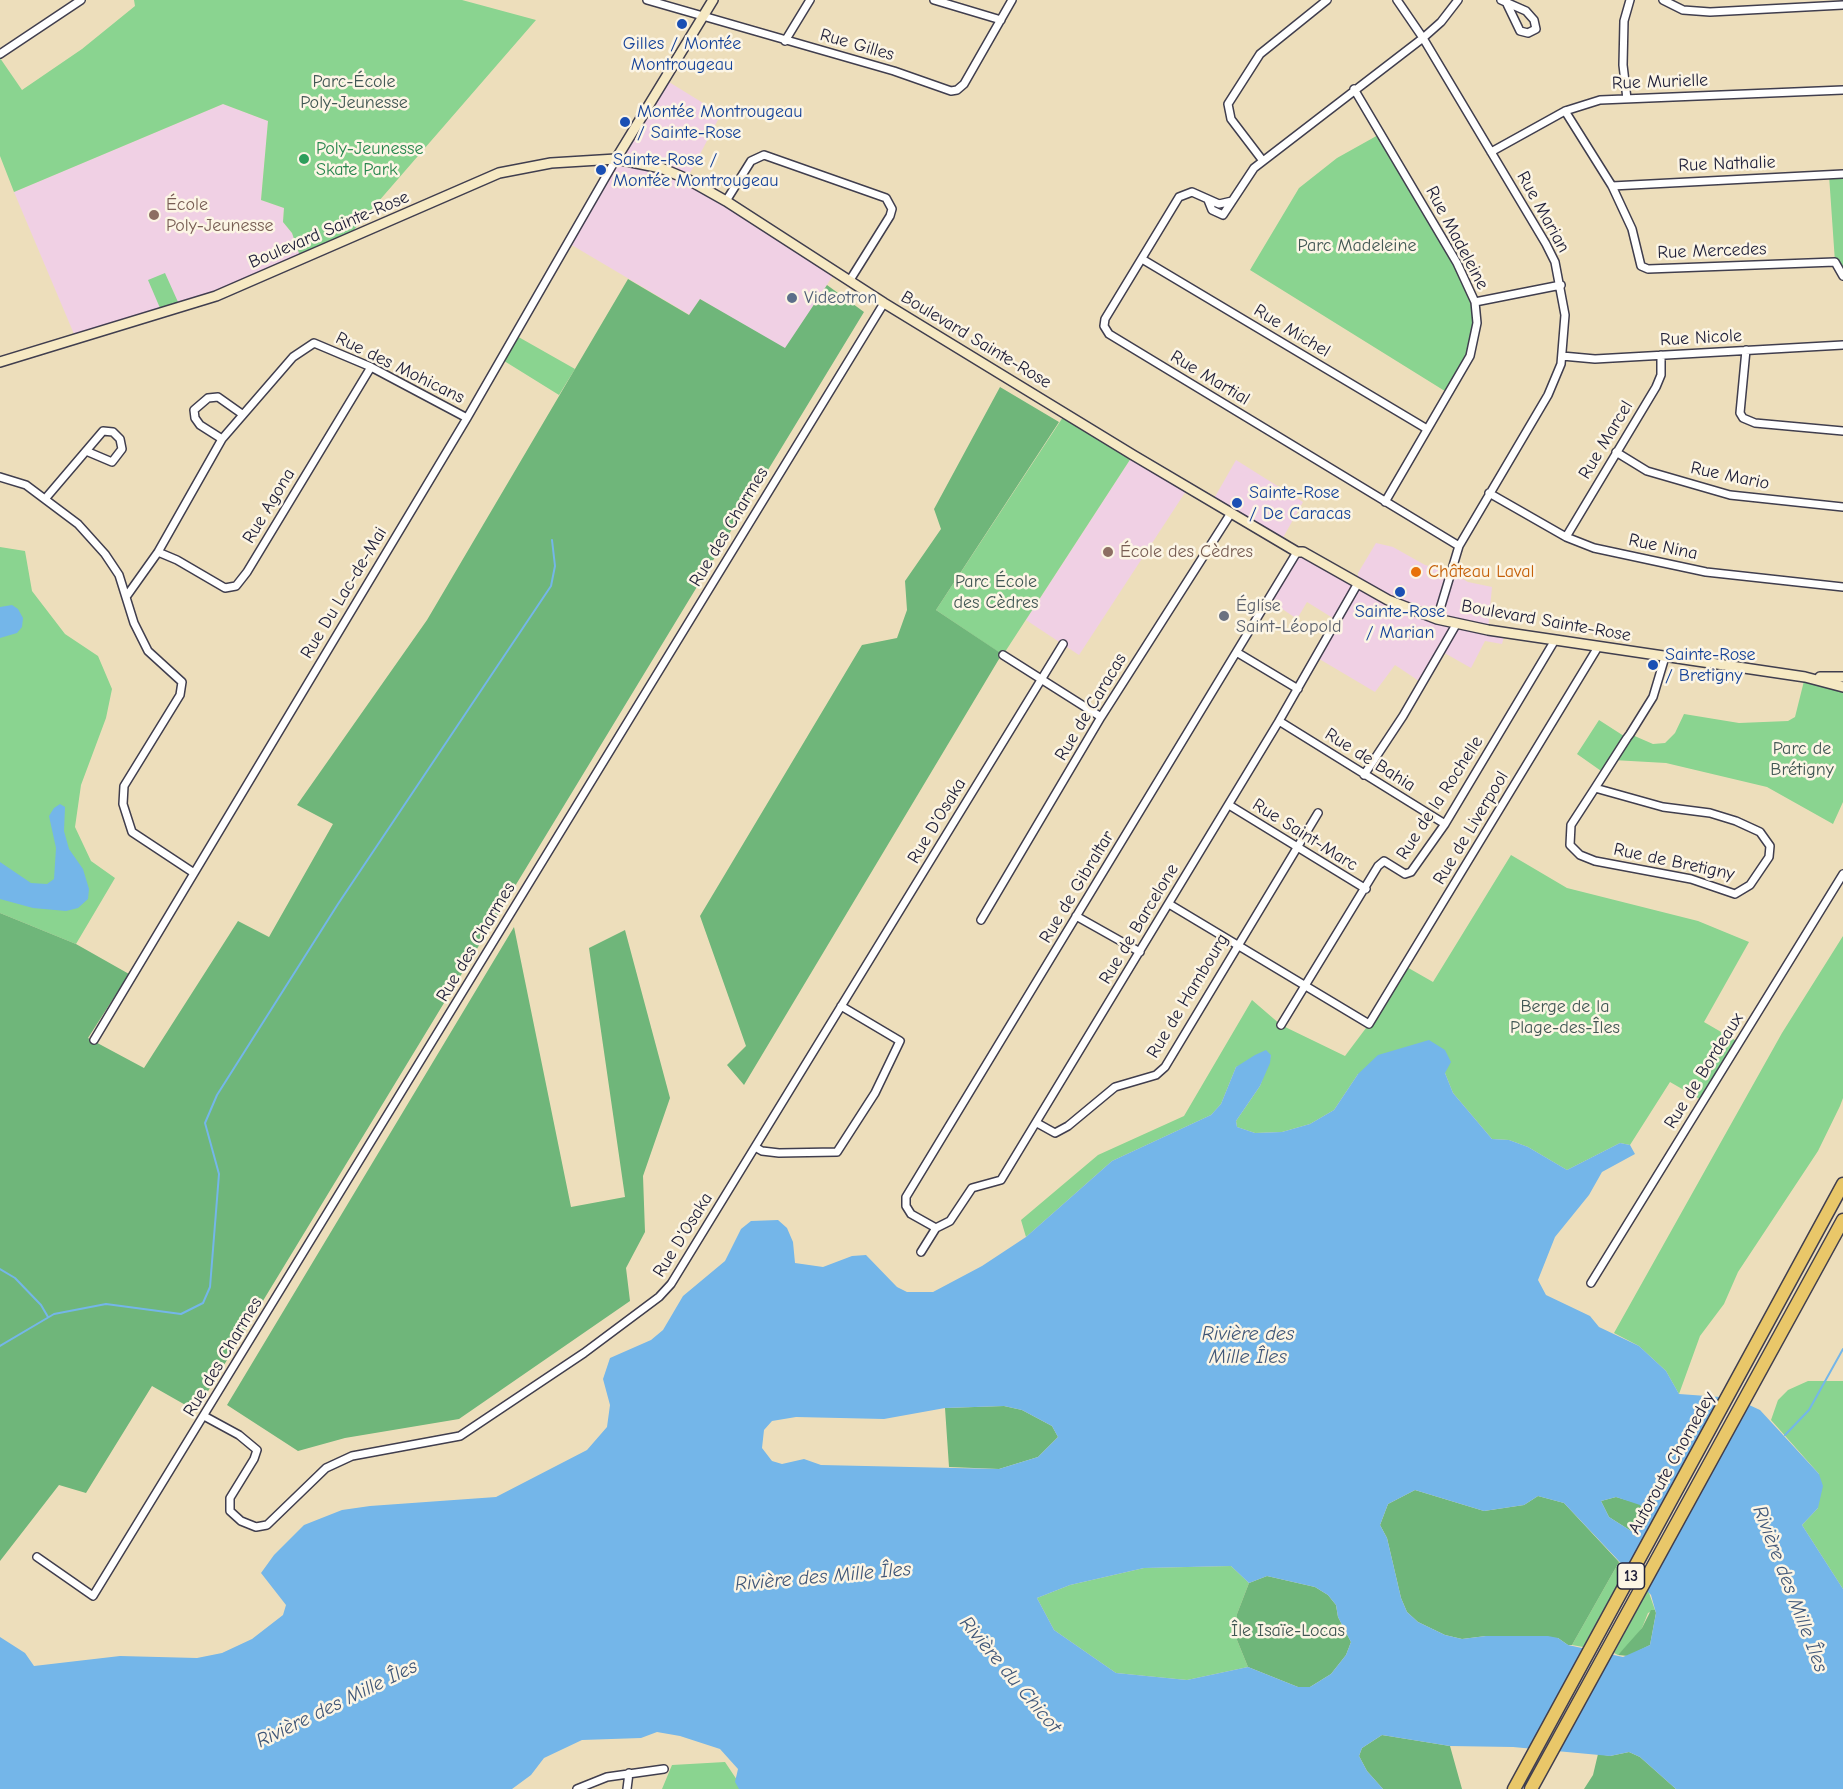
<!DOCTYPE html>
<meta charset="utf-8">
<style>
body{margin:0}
canvas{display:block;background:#eddebb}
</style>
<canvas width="1843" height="1789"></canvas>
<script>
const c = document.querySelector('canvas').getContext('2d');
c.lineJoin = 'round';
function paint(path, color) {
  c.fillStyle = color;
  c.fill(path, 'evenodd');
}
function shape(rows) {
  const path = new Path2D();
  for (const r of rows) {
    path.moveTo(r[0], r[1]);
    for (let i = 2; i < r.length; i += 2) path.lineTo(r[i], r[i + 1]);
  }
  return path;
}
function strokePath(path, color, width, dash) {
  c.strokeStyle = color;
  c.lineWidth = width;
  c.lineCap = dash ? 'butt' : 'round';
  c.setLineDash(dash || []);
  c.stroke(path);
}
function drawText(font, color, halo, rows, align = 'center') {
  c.font = font + ' "Comic Neue",sans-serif';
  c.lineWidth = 5;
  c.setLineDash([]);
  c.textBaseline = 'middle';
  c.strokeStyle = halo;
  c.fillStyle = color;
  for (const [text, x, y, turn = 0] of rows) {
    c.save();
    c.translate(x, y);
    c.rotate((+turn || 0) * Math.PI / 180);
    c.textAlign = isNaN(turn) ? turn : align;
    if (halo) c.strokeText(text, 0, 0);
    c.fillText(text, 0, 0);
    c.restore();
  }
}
const built = shape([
 [664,79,721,114,687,179,836,271,785,349,700,299,690,315,570,244],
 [223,104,268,121,261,200,284,208,283,222,292,233,300,256,197,298,74,334,14,192],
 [1133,455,1188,488,1079,655,1026,620],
 [1236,460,1303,502,1280,543,1212,502],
 [1376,543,1393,547,1425,565,1451,572,1468,582,1492,587,1488,630,1505,633,1502,644,1485,641,1471,668,1441,651,1422,683,1395,665,1375,692,1316,657,1336,620,1307,602,1297,619,1269,600,1297,552,1358,583,1358,573]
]);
const green = shape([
 [134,0,462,0,536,20,352,232,300,256,292,233,283,222,284,208,261,200,268,121,223,104,14,192,0,156,0,58,22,90,82,49,135,6],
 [1380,134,1457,263,1475,302,1477,323,1469,358,1448,393,1250,270,1299,188,1337,158],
 [1843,174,1843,276,1835,262,1829,175],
 [165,273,178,302,160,308,148,280],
 [515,335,575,369,559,395,501,359],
 [1065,414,1133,455,1003,655,936,610],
 [0,547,25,551,32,591,65,634,98,656,112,689,106,718,81,785,75,827,91,861,115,878,76,944,0,913],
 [1805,677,1843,687,1843,802,1833,824,1767,787,1666,763,1613,760,1604,773,1577,754,1599,720,1627,738,1630,734,1653,744,1665,743,1675,733,1684,714,1739,723,1788,721,1795,717],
 [1511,855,1567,888,1698,921,1749,942,1704,1022,1740,1043,1703,1101,1670,1082,1630,1145,1620,1143,1567,1170,1528,1147,1509,1140,1492,1139,1453,1093,1445,1073,1358,1074,1334,1110,1310,1124,1282,1132,1255,1133,1237,1127,1236,1121,1260,1086,1271,1055,1236,1067,1221,1104,1211,1115,1112,1161,1026,1237,1021,1220,1098,1155,1184,1116,1252,1000,1281,1025,1345,1056,1369,1024,1405,966,1433,982],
 [1843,936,1843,1098,1840,1106,1818,1151,1738,1272,1724,1304,1700,1336,1679,1394,1666,1371,1639,1346,1614,1333,1782,1033],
 [1808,1381,1843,1381,1843,1589,1802,1525,1818,1508,1819,1474,1771,1420,1778,1400,1788,1390],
 [1619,1562,1626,1569,1583,1647,1572,1645],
 [1231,1566,1249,1583,1237,1614,1237,1640,1248,1667,1187,1680,1116,1673,1054,1630,1037,1598,1070,1585,1144,1568],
 [1648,1590,1655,1610,1648,1613,1642,1628,1631,1643,1618,1655,1614,1653],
 [725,1762,743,1789,662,1789,672,1765]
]);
const forest = shape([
 [628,279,689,315,700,299,785,348,827,285,864,312,196,1411,152,1386,86,1493,59,1485,0,1561,0,913,76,944,129,974,88,1038,144,1068,238,921,269,937,333,824,297,805,427,620],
 [1000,387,1059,422,936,610,1002,654,744,1085,727,1065,746,1046,700,916,862,645,897,638,907,610,905,581,941,529,934,509],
 [514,927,571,1207,625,1197,589,948,625,930,670,1098,643,1176,645,1232,626,1268,630,1301,459,1419,345,1438,298,1451,227,1405],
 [1004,1406,1022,1410,1052,1426,1058,1437,1038,1457,999,1469,949,1467,945,1408],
 [1415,1490,1484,1511,1524,1505,1538,1496,1564,1503,1619,1562,1572,1645,1568,1645,1558,1638,1486,1636,1462,1639,1445,1635,1418,1622,1407,1612,1401,1598,1387,1538,1380,1525,1388,1504],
 [1616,1497,1640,1504,1643,1508,1638,1527,1631,1531,1609,1517,1601,1501],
 [1267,1576,1315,1587,1328,1595,1336,1605,1338,1617,1351,1642,1346,1655,1331,1674,1310,1687,1298,1687,1248,1667,1237,1640,1237,1614,1249,1583],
 [1651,1610,1655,1610,1656,1613,1650,1645,1628,1656,1618,1655,1642,1628],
 [1382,1735,1450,1746,1462,1789,1383,1789,1367,1771,1359,1756,1362,1748],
 [1629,1752,1640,1757,1676,1789,1584,1789,1593,1775,1598,1754,1610,1756]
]);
const water = shape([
 [12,605,18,609,23,618,22,627,17,633,0,638,0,607],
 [60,804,65,807,64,831,69,849,83,869,89,889,88,899,78,908,66,911,33,908,0,899,0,862,31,883,47,884,54,879,56,848,49,816,54,808],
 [1429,1040,1445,1050,1451,1062,1445,1073,1453,1093,1492,1139,1509,1140,1528,1147,1567,1170,1620,1143,1630,1145,1635,1154,1602,1172,1589,1195,1555,1237,1538,1280,1546,1295,1590,1316,1599,1327,1639,1346,1666,1371,1679,1394,1734,1398,1760,1410,1819,1474,1823,1486,1818,1508,1802,1525,1843,1589,1843,1789,1676,1789,1640,1757,1629,1752,1610,1756,1513,1747,1450,1746,1382,1735,1362,1748,1359,1756,1367,1771,1383,1789,739,1789,735,1782,738,1769,720,1749,680,1736,657,1732,641,1738,582,1740,544,1758,531,1775,512,1789,0,1789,0,1637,25,1653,34,1666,120,1656,197,1658,222,1653,252,1639,283,1615,286,1605,261,1573,274,1555,304,1525,342,1510,370,1506,496,1497,587,1450,607,1427,610,1405,603,1379,610,1358,651,1340,663,1330,683,1296,725,1261,741,1229,751,1221,778,1220,787,1228,793,1242,795,1263,823,1267,852,1256,866,1255,897,1287,907,1292,933,1292,982,1266,1026,1237,1112,1161,1211,1115,1221,1104,1236,1067,1255,1055,1266,1050,1271,1055,1270,1063,1260,1086,1236,1121,1237,1127,1255,1133,1282,1132,1310,1124,1334,1110,1358,1074,1378,1055],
 [1004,1406,1022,1410,1052,1426,1058,1437,1038,1457,999,1469,821,1465,804,1459,782,1464,772,1461,762,1448,764,1430,772,1421,796,1417,884,1419,945,1408],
 [1415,1490,1484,1511,1524,1505,1538,1496,1564,1503,1651,1595,1656,1613,1650,1645,1623,1657,1568,1645,1558,1638,1548,1636,1486,1636,1462,1639,1445,1635,1418,1622,1407,1612,1401,1598,1387,1538,1380,1525,1388,1504],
 [1616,1497,1640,1505,1643,1509,1638,1527,1631,1531,1609,1517,1601,1501],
 [1231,1566,1249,1583,1267,1576,1315,1587,1328,1595,1336,1605,1338,1617,1351,1642,1346,1655,1331,1674,1310,1687,1298,1687,1248,1667,1187,1680,1116,1673,1054,1630,1037,1598,1070,1585,1144,1568]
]);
const pier = shape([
 [1722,1394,1735,1395,1751,1402,1646,1593,1625,1571],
 [1585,1644,1615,1650,1558,1754,1527,1751]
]);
const stream = shape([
 [0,1269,15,1278,41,1305,48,1317],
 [0,1346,54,1314,106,1304,181,1314,203,1303,210,1287,219,1174,205,1123,217,1095,338,904,551,586,555,566,552,540],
 [1785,1435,1809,1410,1843,1349]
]);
const street = shape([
 [647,0,894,71,951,91,957,90,964,84,1012,0],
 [934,0,1001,20],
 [1397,0,1423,38,1546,244,1555,262,1565,315,1561,364,1548,395,1459,546,1437,619],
 [1501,0,1526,11,1534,20,1536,29,1528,33,1520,31,1507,4],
 [1663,0,1683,10,1710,12,1843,5],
 [785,41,810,0],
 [0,54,81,0],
 [1354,89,1457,263,1475,302,1477,323,1470,356,1385,502],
 [1627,99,1623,65,1624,21,1630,0],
 [1565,111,1612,186,1632,229,1641,266,1648,269,1835,262,1843,276],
 [1491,152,1565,111,1600,100,1843,90],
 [1263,161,1231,119,1228,104,1260,54,1327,0],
 [1612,186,1843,174],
 [1208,200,1212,210,1223,215,1254,168,1423,38,1441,22,1458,0],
 [726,201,751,161,764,155,886,198,892,209,890,216,850,280],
 [1232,201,1219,204,1192,192,1179,197,1105,319,1104,326,1109,334,1459,546],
 [1142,259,1427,429],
 [1475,302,1561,285],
 [1746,350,1740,413,1743,418,1755,423,1843,431],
 [1562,356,1595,359,1843,345],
 [222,439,200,425,195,418,194,410,208,398,218,397,242,414],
 [1616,452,1647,471,1730,495,1843,507],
 [0,477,26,485,78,524,105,554,119,575,134,623,148,651,182,682,180,695,124,786,123,804,132,832,194,873],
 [1489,493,1566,537,1594,548,1706,572,1843,587],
 [45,499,103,431,113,432,120,439,122,449,112,462,86,451],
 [1566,537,1656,387,1661,375,1661,355],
 [158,552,177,560,225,588,236,586,247,572,371,367],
 [126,597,158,552,222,439,293,357,314,343,371,367,467,418],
 [1238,653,1298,689],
 [1003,655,1101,717],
 [1279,721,1445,824],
 [1364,775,1403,716,1457,623],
 [1595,788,1663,807,1710,813,1736,821,1760,832,1770,846,1769,857,1750,885,1735,894,1691,879,1595,861,1580,855,1570,845,1571,825,1595,788,1627,738,1630,734,1653,697,1665,657],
 [1229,805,1366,889],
 [1169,904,1369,1024,1598,647],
 [1076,916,1140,952],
 [981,920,1101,717,1231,513],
 [1281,1025,1378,866,1384,861,1405,874,1411,872,1445,824,1555,640],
 [94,1040,467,418,616,159],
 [1037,1123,1055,1133,1068,1126,1115,1087,1156,1075,1165,1067,1318,813],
 [755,1147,762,1151,779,1153,837,1152,875,1093,900,1041,841,1006],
 [936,1228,911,1214,906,1206,906,1197,1297,552],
 [921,1252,936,1228,950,1221,972,1188,1001,1180,1279,721,1358,583],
 [1591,1283,1843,874],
 [204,1416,239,1435,257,1450,254,1459,230,1498,230,1511,241,1521,256,1527,267,1525,326,1468,352,1456,460,1436,584,1353,659,1297,671,1284,1063,644],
 [37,1557,93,1596,884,303],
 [577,1789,607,1777,664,1769],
 [627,1789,629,1773]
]);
const secondary = shape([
 [616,159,713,0],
 [0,362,216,296,499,173,551,163,616,159,661,168,687,179,726,201,884,303,1133,455,1297,552,1303,552,1388,600,1437,619,1488,630,1805,677,1843,687],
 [1820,677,1843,677]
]);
const highway = shape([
 [1514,1789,1843,1184],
 [1531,1789,1843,1220]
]);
const markers = [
 [682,24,6,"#1a4fb4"],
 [625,122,6,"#1a4fb4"],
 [304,159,6,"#2e9e5b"],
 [601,170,6,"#1a4fb4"],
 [154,215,6,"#8d6e63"],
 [792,298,6,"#5c6f8a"],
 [1237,503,6,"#1a4fb4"],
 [1108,552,6,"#8d6e63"],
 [1416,572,6,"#e8710a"],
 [1400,592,6,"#1a4fb4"],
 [1224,616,6,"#6b7280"],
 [1653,665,6,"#1a4fb4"]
];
const shields = [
 [1631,1576,27]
];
const shieldNames = [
 ["13",1631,1576]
];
const transitNames = [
 ["Gilles / Montée",682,44,"center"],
 ["Montrougeau",682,65,"center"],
 ["Montée Montrougeau",637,112],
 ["/ Sainte-Rose",637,133],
 ["Sainte-Rose /",613,160],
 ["Montée Montrougeau",613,181],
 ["Sainte-Rose",1249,493],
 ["/ De Caracas",1249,514],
 ["Sainte-Rose",1400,612,"center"],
 ["/ Marian",1400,633,"center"],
 ["Sainte-Rose",1665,655],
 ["/ Bretigny",1665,676]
];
const streetNames = [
 ["Rue Gilles",857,45,16],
 ["Rue Murielle",1660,82,-2],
 ["Rue Nathalie",1727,164,-2],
 ["Rue Marian",1543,212,61],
 ["Boulevard Sainte-Rose",329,230,-23],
 ["Rue Madeleine",1457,238,62],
 ["Rue Mercedes",1712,251,-2],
 ["Rue Michel",1292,331,31],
 ["Rue Nicole",1701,338,-3],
 ["Boulevard Sainte-Rose",976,340,31],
 ["Rue des Mohicans",400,368,26],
 ["Rue Martial",1210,378,31],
 ["Rue Marcel",1606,440,-59],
 ["Rue Mario",1730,476,12],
 ["Rue Agona",269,506,-59],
 ["Rue des Charmes",729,527,-59],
 ["Rue Nina",1663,547,12],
 ["Rue Du Lac-de-Mai",344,593,-59],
 ["Boulevard Sainte-Rose",1546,621,10],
 ["Rue de Caracas",1091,707,-59],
 ["Rue de Bahia",1370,760,32],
 ["Rue de la Rochelle",1440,798,-57],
 ["Rue D'Osaka",937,821,-59],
 ["Rue de Liverpool",1471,828,-59],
 ["Rue Saint-Marc",1305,835,32],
 ["Rue de Bretigny",1674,862,12],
 ["Rue de Gibraltar",1077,887,-59],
 ["Rue de Barcelone",1139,924,-59],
 ["Rue des Charmes",476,942,-59],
 ["Rue de Hambourg",1188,996,-59],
 ["Rue de Bordeaux",1704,1071,-58],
 ["Rue D'Osaka",683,1235,-58],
 ["Rue des Charmes",223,1357,-59],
 ["Autoroute Chomedey",1672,1463,-61]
];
const parkNames = [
 ["Parc-École",354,82],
 ["Poly-Jeunesse",354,103],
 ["Parc Madeleine",1357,246],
 ["Parc École",996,582],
 ["des Cèdres",996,603],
 ["Parc de",1802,749],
 ["Brétigny",1802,770],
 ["Berge de la",1565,1007],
 ["Plage-des-Îles",1565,1028],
 ["Île Isaïe-Locas",1288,1631]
];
const leisureNames = [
 ["Poly-Jeunesse",316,149],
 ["Skate Park",316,170]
];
const educationNames = [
 ["École",166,205],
 ["Poly-Jeunesse",166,226],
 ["École des Cèdres",1120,552]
];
const serviceNames = [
 ["Videotron",804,298]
];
const foodNames = [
 ["Château Laval",1428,572]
];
const worshipNames = [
 ["Église",1236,606],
 ["Saint-Léopold",1236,627]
];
const waterNames = [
 ["Rivière des",1248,1334],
 ["Mille Îles",1248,1357],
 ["Rivière des Mille Îles",823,1577,-5],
 ["Rivière des Mille Îles",1790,1589,69],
 ["Rivière du Chicot",1010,1675,50],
 ["Rivière des Mille Îles",337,1704,-26]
];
paint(built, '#f0d0e4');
paint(green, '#8ad490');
paint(forest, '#6fb67a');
paint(water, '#74b6e9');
paint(pier, '#eddebb');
strokePath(stream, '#74b6e9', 2);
strokePath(street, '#403e4e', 10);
strokePath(secondary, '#403e4e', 12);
strokePath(highway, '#403e4e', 15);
strokePath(street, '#fff', 7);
strokePath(secondary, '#f6e9c3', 9);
strokePath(highway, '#e9c769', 12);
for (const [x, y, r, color] of markers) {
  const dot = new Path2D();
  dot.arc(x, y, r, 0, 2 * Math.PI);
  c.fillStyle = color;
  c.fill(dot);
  strokePath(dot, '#fcf5e5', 2);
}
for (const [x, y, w] of shields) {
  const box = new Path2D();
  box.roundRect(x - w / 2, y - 13, w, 26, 4.5);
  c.fillStyle = '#fcf5e5';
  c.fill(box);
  strokePath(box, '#22223b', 1.5);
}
drawText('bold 16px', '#22223b', null, shieldNames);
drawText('18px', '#164399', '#fcf5e5', transitNames, 'left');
drawText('18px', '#22223b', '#fcf5e5', streetNames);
drawText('18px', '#415754', '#fcf5e5', parkNames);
drawText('18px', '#27864d', '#fcf5e5', leisureNames, 'left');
drawText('18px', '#785e54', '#fcf5e5', educationNames, 'left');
drawText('18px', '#4e5e75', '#fcf5e5', serviceNames, 'left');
drawText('18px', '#c56008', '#fcf5e5', foodNames, 'left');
drawText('18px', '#5b616d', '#fcf5e5', worshipNames, 'left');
drawText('italic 20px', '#3f5678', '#fcf5e5', waterNames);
</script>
